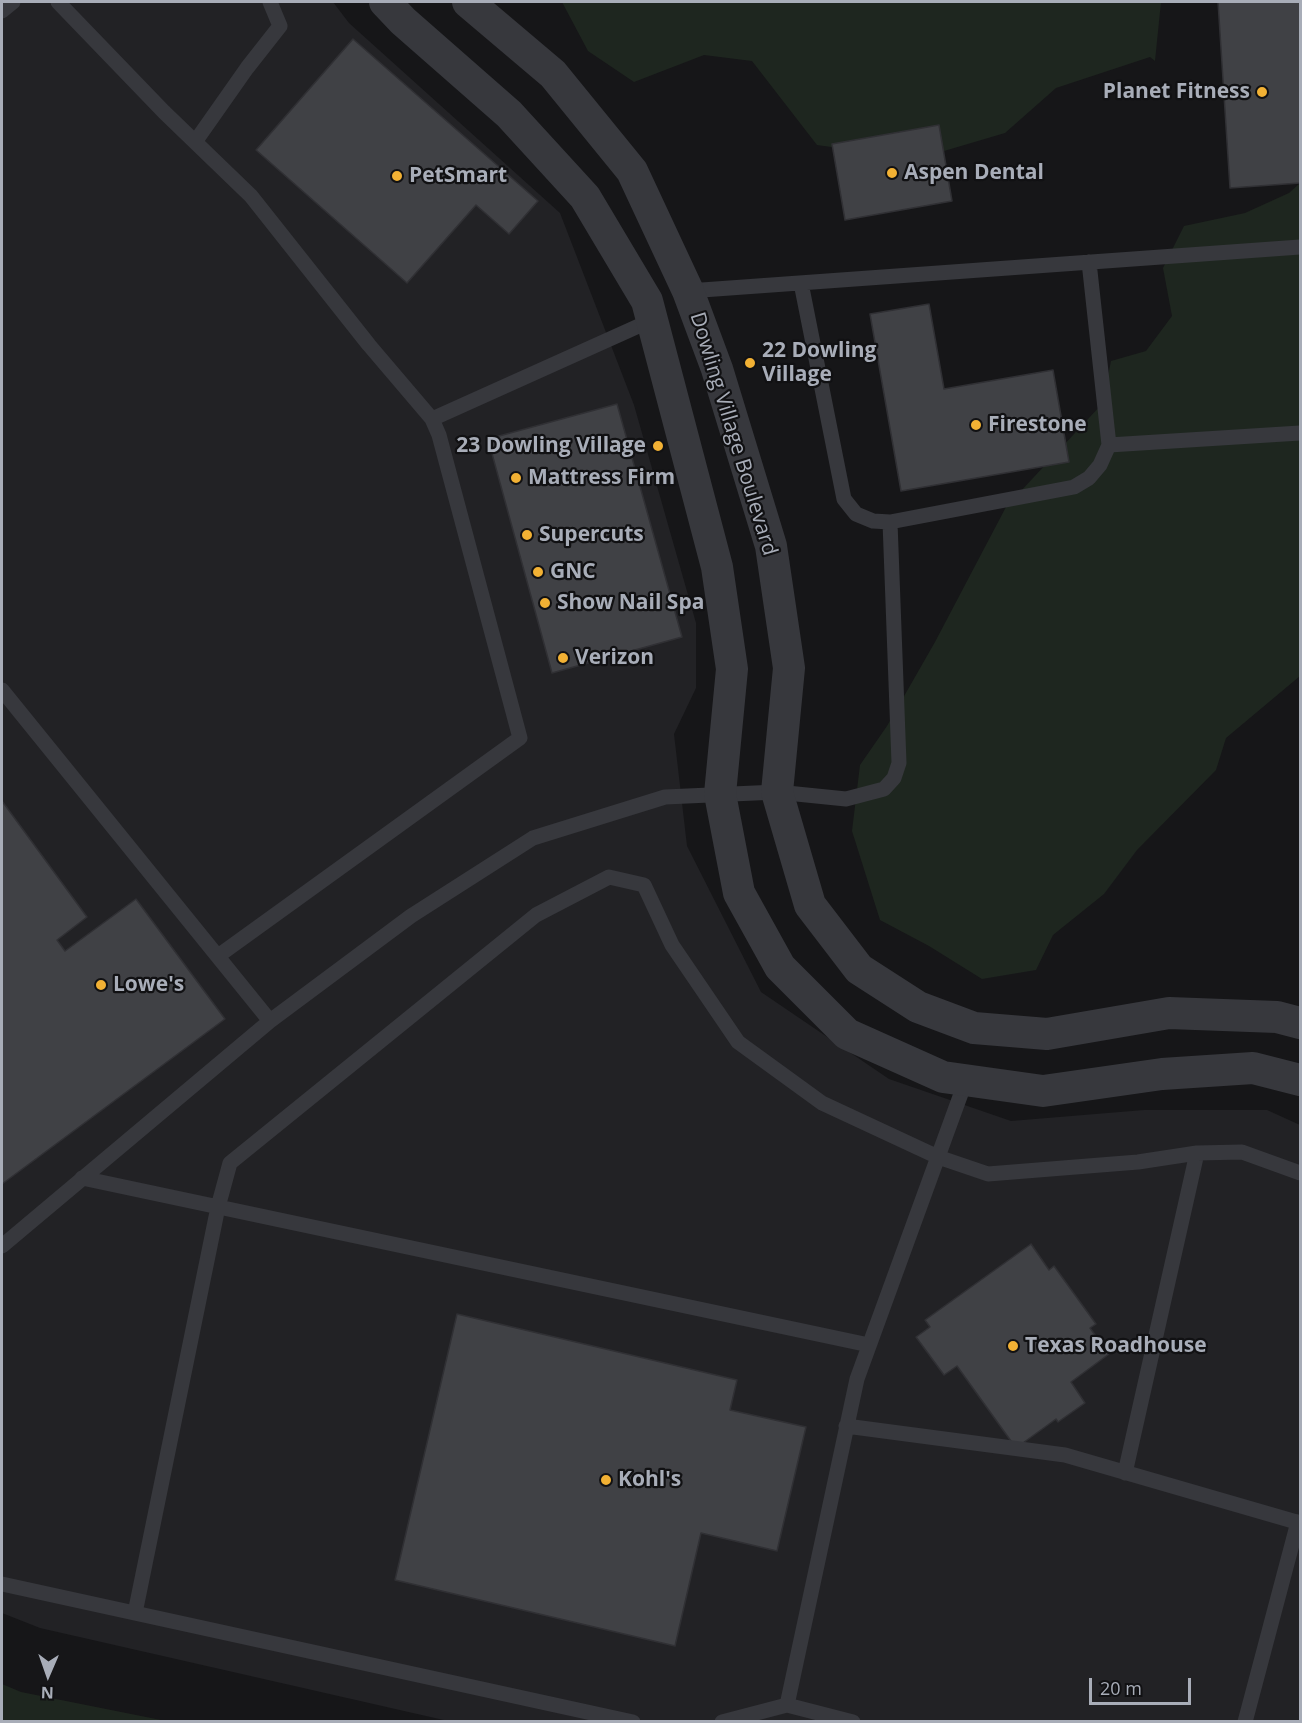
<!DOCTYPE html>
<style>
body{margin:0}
#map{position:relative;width:1302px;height:1723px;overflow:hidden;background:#161618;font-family:"Open Sans",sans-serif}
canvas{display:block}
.frame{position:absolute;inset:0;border:3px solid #a8adb8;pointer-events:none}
.north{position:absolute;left:18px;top:1645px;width:60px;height:60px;-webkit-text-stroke:4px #111113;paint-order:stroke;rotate:182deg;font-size:16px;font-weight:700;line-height:24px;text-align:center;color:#a8adb8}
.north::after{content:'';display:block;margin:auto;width:21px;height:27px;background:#a8adb8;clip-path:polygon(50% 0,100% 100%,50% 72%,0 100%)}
.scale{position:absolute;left:1089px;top:1678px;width:102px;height:27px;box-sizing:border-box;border:3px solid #a8adb8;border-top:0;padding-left:8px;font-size:18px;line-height:21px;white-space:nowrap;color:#a8adb8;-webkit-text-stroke:4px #111113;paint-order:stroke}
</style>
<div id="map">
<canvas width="1302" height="1723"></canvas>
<div class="frame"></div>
<div class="north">N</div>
<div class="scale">20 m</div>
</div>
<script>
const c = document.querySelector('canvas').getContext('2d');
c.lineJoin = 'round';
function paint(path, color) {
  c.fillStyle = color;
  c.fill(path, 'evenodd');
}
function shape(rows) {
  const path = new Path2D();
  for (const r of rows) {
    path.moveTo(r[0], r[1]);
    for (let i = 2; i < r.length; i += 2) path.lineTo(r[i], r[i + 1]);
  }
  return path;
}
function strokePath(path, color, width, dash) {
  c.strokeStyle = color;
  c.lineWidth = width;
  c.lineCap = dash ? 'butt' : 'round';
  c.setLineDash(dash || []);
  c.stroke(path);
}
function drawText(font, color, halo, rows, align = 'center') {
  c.font = font + ' "Open Sans",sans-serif';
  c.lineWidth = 4.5;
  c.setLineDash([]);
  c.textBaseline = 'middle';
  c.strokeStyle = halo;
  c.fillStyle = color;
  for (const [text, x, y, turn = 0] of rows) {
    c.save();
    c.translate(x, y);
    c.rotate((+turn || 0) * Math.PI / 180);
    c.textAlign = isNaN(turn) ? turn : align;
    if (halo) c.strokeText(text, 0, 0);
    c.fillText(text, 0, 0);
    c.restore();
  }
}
const built = shape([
 [2,2,333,2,349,23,560,213,634,405,696,623,696,688,674,734,687,846,761,992,889,1079,1011,1121,1144,1110,1267,1110,1300,1125,1300,1721,448,1721,40,1628,2,1613]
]);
const green = shape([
 [562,2,1161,2,1155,61,1150,57,1056,88,1005,133,917,159,817,145,752,61,704,55,634,82,588,51],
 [1300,183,1300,676,1226,738,1216,770,1137,850,1104,894,1053,935,1036,970,982,979,929,946,880,920,852,831,860,765,887,726,935,642,1006,507,1102,404,1111,361,1146,351,1172,316,1163,268,1184,226,1245,213,1289,193],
 [2,1684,21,1692,166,1721,2,1721]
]);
const building = shape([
 [1218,2,1300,2,1300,183,1230,188,1218,2],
 [353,39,538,201,509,234,476,205,407,283,256,150,353,39],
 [939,125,952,201,845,220,832,144,939,125],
 [929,304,944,389,1053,370,1069,462,901,491,870,314,929,304],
 [617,404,682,637,552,673,488,439,617,404],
 [2,801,87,917,57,940,65,951,136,899,225,1019,2,1184,2,801],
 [1031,1244,1049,1270,1054,1266,1096,1324,1090,1328,1109,1354,1071,1382,1085,1403,1058,1422,1056,1419,1016,1448,957,1366,944,1375,916,1337,930,1327,925,1320,1031,1244],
 [457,1314,737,1380,730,1410,806,1427,777,1551,701,1533,675,1646,395,1580,457,1314]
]);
const lane = shape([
 [58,2,164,112,251,196,369,345,432,419,439,435,520,738,218,956],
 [2,11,13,2],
 [195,142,247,68,280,26,270,2],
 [1089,262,1109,445],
 [801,283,844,499,856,514,873,521,890,522,1074,487,1089,478,1100,465,1109,445,1300,433],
 [688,291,1300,247],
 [432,419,652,320],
 [2,690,270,1021,411,916,533,838,665,797,777,792,846,799,884,789,894,778,899,763,890,522],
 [82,1178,869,1345],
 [2,1246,270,1021],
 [846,1426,1065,1455,1300,1523],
 [1125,1473,1197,1153],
 [2,1584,633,1722],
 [135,1613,218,1207,230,1163,536,915,609,877,644,885,672,945,738,1042,822,1103,938,1157,988,1174,1138,1162,1197,1153,1242,1152,1300,1173],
 [787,1705,853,1722],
 [722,1722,787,1705,857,1379,966,1080],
 [1245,1722,1298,1522]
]);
const street = shape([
 [385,2,403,21,509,114,585,197,647,301,717,567,732,669,720,794,739,893,780,967,847,1034,943,1077,1043,1091,1162,1074,1253,1068,1300,1080],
 [468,2,553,74,632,171,688,291,717,369,771,546,789,668,777,792,810,905,859,969,918,1007,974,1028,1047,1034,1169,1013,1277,1017,1300,1023]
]);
const markers = [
 [1262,92,6,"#f2b134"],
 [892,173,6,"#f2b134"],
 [397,176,6,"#f2b134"],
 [750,363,6,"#f2b134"],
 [976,425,6,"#f2b134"],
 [658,446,6,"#f2b134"],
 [516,478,6,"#f2b134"],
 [527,535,6,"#f2b134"],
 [538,572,6,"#f2b134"],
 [545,603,6,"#f2b134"],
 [563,658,6,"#f2b134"],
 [101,985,6,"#f2b134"],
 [1013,1346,6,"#f2b134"],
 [606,1480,6,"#f2b134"]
];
const poiNames = [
 ["Planet Fitness",1250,92,"right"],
 ["Aspen Dental",904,173],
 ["PetSmart",409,176],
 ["22 Dowling",762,351],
 ["Village",762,375],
 ["Firestone",988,425],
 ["23 Dowling Village",646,446,"right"],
 ["Mattress Firm",528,478],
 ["Supercuts",539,535],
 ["GNC",550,572],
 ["Show Nail Spa",557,603],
 ["Verizon",575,658],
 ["Lowe's",113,985],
 ["Texas Roadhouse",1025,1346],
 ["Kohl's",618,1480]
];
const streetNames = [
 ["Dowling Village Boulevard",733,434,73]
];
paint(built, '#222225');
paint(green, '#1e261f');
paint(building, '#404145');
strokePath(building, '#303034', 1.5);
strokePath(lane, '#37383d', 15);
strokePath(street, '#37383d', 32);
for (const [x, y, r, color] of markers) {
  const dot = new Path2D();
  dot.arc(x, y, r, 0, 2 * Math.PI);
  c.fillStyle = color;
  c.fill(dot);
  strokePath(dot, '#111113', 2);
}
drawText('bold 21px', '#a8adb8', '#111113', poiNames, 'left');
drawText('21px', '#a8adb8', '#111113', streetNames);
</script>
